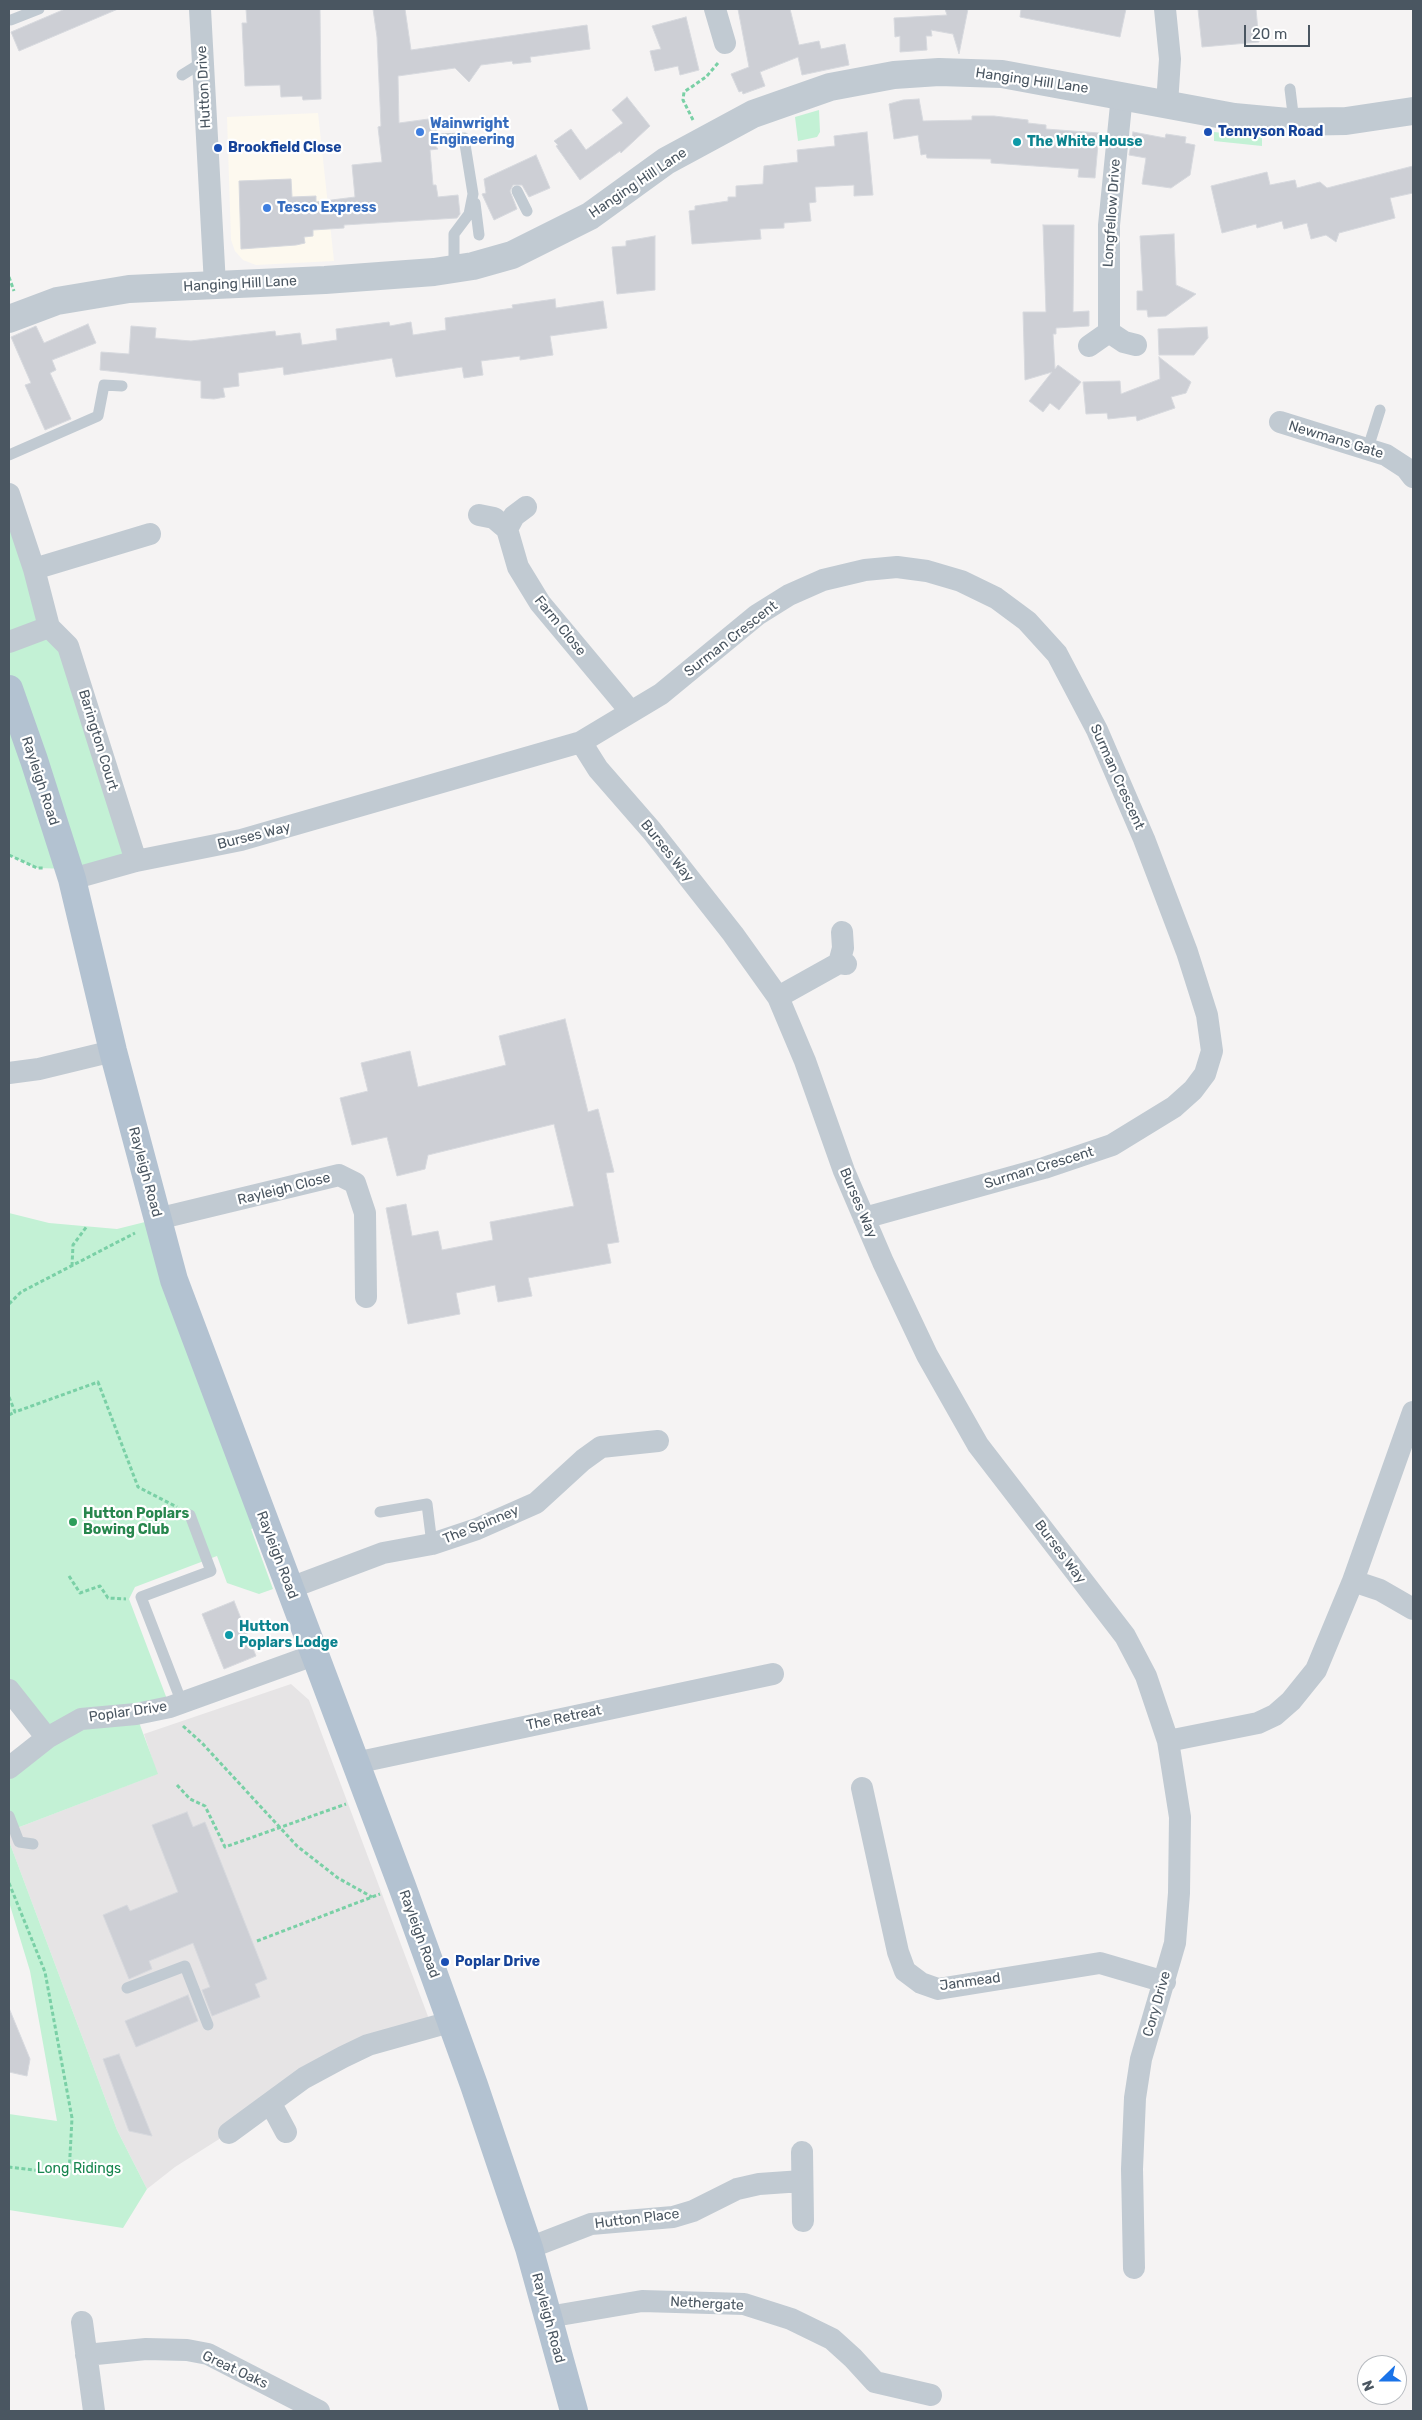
<!DOCTYPE html>
<style>
body{margin:0}
#map{position:relative;width:1422px;height:2420px;overflow:hidden;background:#f5f3f3;font-family:Rubik,sans-serif}
canvas{display:block}
.frame{position:absolute;inset:0;border:10px solid #4a5661;pointer-events:none}
.north{position:absolute;left:1357px;top:2355px;width:50px;height:50px;box-sizing:border-box;background:#fff;border:1px solid #b7bbc0;border-radius:50%;rotate:248deg;font-size:14px;font-weight:700;line-height:20px;text-align:center;color:#4a5661}
.north::after{content:'';display:block;margin:auto;width:18px;height:22px;background:#1a73e8;clip-path:polygon(50% 0,100% 100%,50% 72%,0 100%)}
.scale{position:absolute;left:1244px;top:25px;width:66px;height:22px;box-sizing:border-box;border:2px solid #4a5661;border-top:0;padding-left:6px;font-size:15px;line-height:18px;white-space:nowrap;color:#4a5661;-webkit-text-stroke:4px #fff;paint-order:stroke}
</style>
<div id="map">
<canvas width="1422" height="2420"></canvas>
<div class="frame"></div>
<div class="north">N</div>
<div class="scale">20 m</div>
</div>
<script>
const c = document.querySelector('canvas').getContext('2d');
c.lineJoin = 'round';
function paint(path, color) {
  c.fillStyle = color;
  c.fill(path, 'evenodd');
}
function shape(rows) {
  const path = new Path2D();
  for (const r of rows) {
    path.moveTo(r[0], r[1]);
    for (let i = 2; i < r.length; i += 2) path.lineTo(r[i], r[i + 1]);
  }
  return path;
}
function strokePath(path, color, width, dash) {
  c.strokeStyle = color;
  c.lineWidth = width;
  c.lineCap = dash ? 'butt' : 'round';
  c.setLineDash(dash || []);
  c.stroke(path);
}
function drawText(font, color, halo, rows, align = 'center') {
  c.font = font + ' Rubik,sans-serif';
  c.lineWidth = 4.5;
  c.setLineDash([]);
  c.textBaseline = 'middle';
  c.strokeStyle = halo;
  c.fillStyle = color;
  for (const [text, x, y, turn = 0] of rows) {
    c.save();
    c.translate(x, y);
    c.rotate((+turn || 0) * Math.PI / 180);
    c.textAlign = isNaN(turn) ? turn : align;
    if (halo) c.strokeText(text, 0, 0);
    c.fillText(text, 0, 0);
    c.restore();
  }
}
const commercial = shape([
 [318,113,334,261,256,265,243,260,235,251,231,240,227,117]
]);
const education = shape([
 [291,1684,309,1700,432,2027,368,2045,175,2167,147,2189,117,2130,9,1841,9,1831,157,1774,144,1734]
]);
const green = shape([
 [819,110,820,132,817,137,798,141,795,117],
 [1214,132,1262,137,1262,146,1214,141],
 [9,494,68,646,136,861,69,869,37,868,9,855],
 [9,1213,49,1223,117,1229,157,1219,265,1524,251,1529,273,1589,259,1594,227,1583,217,1556,135,1587,129,1599,170,1707,136,1714,158,1774,9,1831,9,1768,47,1738,9,1690],
 [9,1841,117,2130,147,2189,123,2228,9,2210,9,2114,57,2121,30,1971,9,1902]
]);
const building = shape([
 [65,9,118,9,19,51,11,32,65,9],
 [246,9,320,9,321,99,303,100,302,96,281,97,280,85,245,86,242,23,247,23,246,9],
 [373,9,405,9,411,50,587,25,590,49,530,57,531,62,513,64,512,61,481,65,469,82,455,68,398,76,399,123,436,118,437,132,432,135,431,140,438,149,430,150,433,185,436,185,438,197,458,195,460,214,457,218,344,225,344,228,313,230,313,236,304,237,305,243,296,245,241,249,239,181,291,179,292,197,316,196,316,202,355,197,352,165,382,162,378,127,381,126,377,37,373,9],
 [738,9,790,9,799,45,819,41,821,49,845,44,849,65,802,75,798,57,760,72,765,86,743,94,742,91,739,92,731,74,749,67,738,9],
 [945,9,968,9,959,54,953,34,931,30,932,36,926,36,927,50,900,52,900,36,895,37,894,18,947,15,945,9],
 [1021,9,1126,9,1120,37,1020,17,1021,9],
 [1198,9,1256,9,1259,42,1202,47,1198,9],
 [686,17,699,70,680,75,678,66,655,71,650,51,661,49,652,26,686,17],
 [627,97,650,126,621,153,620,151,580,180,556,146,558,145,554,141,571,129,586,150,623,123,612,110,627,97],
 [919,99,923,121,972,120,972,116,994,116,1028,120,1028,123,1046,125,1046,129,1099,133,1095,178,1078,177,1079,169,991,163,991,159,927,158,926,154,921,155,918,135,894,139,889,104,903,100,919,99],
 [867,132,873,195,854,196,854,185,815,187,816,202,809,203,811,221,784,223,784,228,760,229,761,239,692,244,689,211,695,210,695,206,728,201,728,197,736,197,736,186,763,184,764,166,798,162,797,150,835,146,834,136,867,132],
 [1133,132,1165,138,1166,134,1186,137,1185,143,1195,145,1190,175,1171,188,1142,184,1146,158,1129,155,1133,132],
 [536,155,550,188,529,197,522,185,513,185,510,191,517,209,494,220,482,194,486,193,484,179,536,155],
 [1413,166,1413,193,1390,198,1395,218,1339,233,1336,242,1326,235,1311,239,1307,223,1284,229,1282,221,1257,228,1256,224,1222,233,1211,186,1267,172,1270,185,1295,180,1297,188,1320,182,1327,188,1413,166],
 [1043,225,1074,225,1073,312,1089,311,1089,326,1056,328,1056,334,1053,334,1055,369,1058,365,1081,382,1059,410,1050,403,1043,412,1029,401,1052,372,1025,380,1023,312,1046,312,1043,225],
 [1174,234,1176,285,1196,294,1166,316,1148,317,1147,310,1137,310,1137,291,1143,291,1140,236,1174,234],
 [655,236,655,290,617,294,612,247,626,246,626,241,655,236],
 [555,299,556,308,603,301,607,328,550,336,553,355,520,360,520,356,481,361,483,375,464,378,462,367,396,377,392,358,284,375,283,367,238,373,239,386,223,388,225,397,214,399,201,398,201,381,100,370,101,352,129,354,131,326,156,328,155,338,191,341,275,331,276,336,300,333,302,345,337,340,336,329,389,322,390,326,411,322,413,335,446,330,445,318,513,308,512,305,555,299],
 [88,324,96,343,52,360,56,370,50,373,71,419,45,430,25,385,31,383,11,337,36,326,44,343,88,324],
 [1207,327,1208,338,1194,355,1159,355,1158,329,1207,327],
 [1159,357,1191,382,1186,393,1171,397,1175,408,1137,421,1136,416,1108,419,1107,413,1086,414,1083,382,1120,381,1121,394,1160,379,1159,357],
 [565,1019,588,1112,598,1109,614,1172,606,1173,619,1242,607,1244,611,1263,528,1278,532,1296,498,1302,495,1285,456,1293,460,1314,408,1324,386,1208,406,1204,412,1236,438,1231,442,1250,493,1240,490,1222,574,1206,554,1124,428,1155,425,1169,397,1176,387,1137,352,1145,340,1098,368,1091,361,1063,410,1051,418,1087,506,1065,499,1036,565,1019],
 [234,1601,256,1656,224,1669,202,1614,234,1601],
 [187,1812,193,1827,205,1822,267,1979,255,1984,260,1997,212,2016,202,1990,210,1987,193,1943,149,1961,152,1969,129,1979,103,1915,127,1905,130,1911,178,1892,152,1825,187,1812],
 [188,1995,198,2021,136,2047,125,2021,188,1995],
 [9,2008,30,2059,27,2076,9,2072,9,2008],
 [119,2054,152,2136,129,2131,103,2059,119,2054]
]);
const path = shape([
 [693,120,683,100,684,92,706,77,718,63],
 [9,277,14,291],
 [9,855,37,868,43,868],
 [72,1266,73,1245,87,1226],
 [9,1304,21,1292,135,1233],
 [9,1397,15,1412,98,1382,138,1487,177,1507],
 [9,1415,15,1412],
 [69,1576,80,1593,100,1586,108,1598,126,1599],
 [183,1726,202,1743,297,1846,338,1878,372,1897],
 [177,1785,190,1799,205,1806,225,1847,346,1804],
 [9,1883,45,1972,72,2118,69,2174,9,2167],
 [257,1941,380,1894]
]);
const service = shape([
 [11,20,39,9],
 [182,75,203,62],
 [1290,89,1294,122],
 [438,139,464,138,473,194,469,214,454,234,454,269],
 [517,191,527,211],
 [475,203,479,235],
 [1368,448,1380,410],
 [9,455,98,416,104,385,122,386],
 [380,1512,427,1504,432,1544],
 [182,1703,141,1597,211,1571,190,1515],
 [9,1816,19,1842,33,1844],
 [127,1988,185,1966,208,2025]
]);
const minor = shape([
 [200,9,215,285],
 [715,9,725,43],
 [1165,9,1170,59,1167,104],
 [1109,332,1109,225,1122,95],
 [1109,332,1124,342,1136,345],
 [1089,346,1109,332],
 [1280,422,1386,455,1406,468,1413,477],
 [9,494,34,569,49,627],
 [479,515,494,518,507,529,518,567,540,603,631,712],
 [507,529,514,516,526,507],
 [34,569,150,534],
 [9,642,49,627,68,646,136,861],
 [581,742,661,694,757,615,789,595,823,580,865,570,897,567,927,571,961,581,996,598,1027,621,1057,654,1097,730,1144,839,1187,952,1207,1015,1212,1051,1205,1074,1193,1090,1174,1107,1112,1145,1044,1168,864,1218],
 [72,879,136,861,241,840,581,742,598,769,652,831,733,934,778,997,805,1061,844,1171,883,1262,927,1355,978,1445,1125,1636,1146,1676,1168,1741,1258,1723,1275,1715,1291,1701,1316,1670,1353,1581,1413,1412],
 [839,963,843,948,842,932],
 [778,997,839,963,846,964],
 [9,1073,39,1069,113,1051],
 [157,1219,339,1175,355,1183,365,1213,366,1297],
 [1353,1581,1380,1590,1413,1609],
 [290,1588,383,1553,432,1544,477,1529,536,1503,583,1460,601,1447,658,1441],
 [9,1690,47,1738],
 [355,1763,773,1674],
 [9,1768,47,1738,81,1719,136,1714,170,1707,314,1655],
 [862,1788,898,1952,905,1971,921,1983,938,1989,1100,1963,1165,1982],
 [271,2104,286,2132],
 [229,2133,304,2078,343,2057,368,2045,450,2022],
 [802,2152,803,2221],
 [529,2248,591,2224,673,2217,693,2211,737,2189,759,2184,802,2181],
 [1134,2268,1132,2169,1135,2098,1141,2059,1175,1943,1179,1893,1180,1817,1168,1741],
 [548,2317,642,2301,744,2304,791,2319,832,2339,853,2358,875,2382,931,2395],
 [82,2322,94,2411],
 [86,2355,146,2349,187,2350,208,2354,319,2411]
]);
const tertiary = shape([
 [9,319,57,301,129,289,325,280,434,272,473,266,512,255,590,216,666,161,753,114,830,87,894,75,939,72,1002,74,1234,117,1288,122,1346,121,1413,111]
]);
const primary = shape([
 [9,689,34,760,72,879,113,1051,174,1280,402,1886,474,2085,529,2248,574,2411]
]);
const markers = [
 [420,132,5,"#3f7fe0"],
 [1208,132,5,"#1a4fb4"],
 [1017,142,5,"#0f9aa8"],
 [218,148,5,"#1a4fb4"],
 [267,208,5,"#3f7fe0"],
 [73,1522,5,"#2e9e5b"],
 [229,1635,5,"#0f9aa8"],
 [445,1962,5,"#1a4fb4"]
];
const streetNames = [
 ["Hanging Hill Lane",1032,81,8],
 ["Hutton Drive",204,87,-93],
 ["Hanging Hill Lane",638,183,-34],
 ["Longfellow Drive",1112,213,-86],
 ["Hanging Hill Lane",240,284,-3],
 ["Newmans Gate",1336,440,17],
 ["Farm Close",560,626,51],
 ["Surman Crescent",731,639,-38],
 ["Barington Court",98,740,73],
 ["Surman Crescent",1117,777,66],
 ["Rayleigh Road",40,781,72],
 ["Burses Way",254,836,-14],
 ["Burses Way",667,851,51],
 ["Surman Crescent",1039,1168,-17],
 ["Rayleigh Road",145,1172,75],
 ["Rayleigh Close",284,1189,-14],
 ["Burses Way",858,1203,67],
 ["The Spinney",481,1525,-22],
 ["Burses Way",1060,1552,53],
 ["Rayleigh Road",277,1555,69],
 ["Poplar Drive",128,1712,-8],
 ["The Retreat",564,1718,-12],
 ["Rayleigh Road",419,1934,70],
 ["Janmead",970,1982,-8],
 ["Cory Drive",1157,2004,-74],
 ["Hutton Place",637,2219,-7],
 ["Nethergate",707,2304,3],
 ["Rayleigh Road",548,2318,75],
 ["Great Oaks",235,2370,25]
];
const shopNames = [
 ["Wainwright",430,124],
 ["Engineering",430,140],
 ["Tesco Express",277,208]
];
const transitNames = [
 ["Tennyson Road",1218,132],
 ["Brookfield Close",228,148],
 ["Poplar Drive",455,1962]
];
const cultureNames = [
 ["The White House",1027,142],
 ["Hutton",239,1627],
 ["Poplars Lodge",239,1643]
];
const leisureNames = [
 ["Hutton Poplars",83,1514],
 ["Bowing Club",83,1530]
];
const parkNames = [
 ["Long Ridings",79,2169]
];
paint(commercial, '#fdf9ef');
paint(education, '#e6e4e5');
paint(green, '#c3f1d5');
paint(building, '#cdcfd5');
strokePath(building, '#d7d9de', 1);
strokePath(path, '#7ad0a6', 3, [4, 2.5]);
strokePath(service, '#c1cad2', 11);
strokePath(minor, '#c1cad2', 22);
strokePath(tertiary, '#c1cad2', 28);
strokePath(primary, '#b3c2d1', 28);
for (const [x, y, r, color] of markers) {
  const dot = new Path2D();
  dot.arc(x, y, r, 0, 2 * Math.PI);
  c.fillStyle = color;
  c.fill(dot);
  strokePath(dot, '#fff', 2);
}
drawText('14px', '#4a5661', '#fff', streetNames);
drawText('bold 14px', '#366cbe', '#fff', shopNames, 'left');
drawText('bold 14px', '#164399', '#fff', transitNames, 'left');
drawText('bold 14px', '#0d838f', '#fff', cultureNames, 'left');
drawText('bold 14px', '#27864d', '#fff', leisureNames, 'left');
drawText('14px', '#17864f', '#fff', parkNames);
</script>
